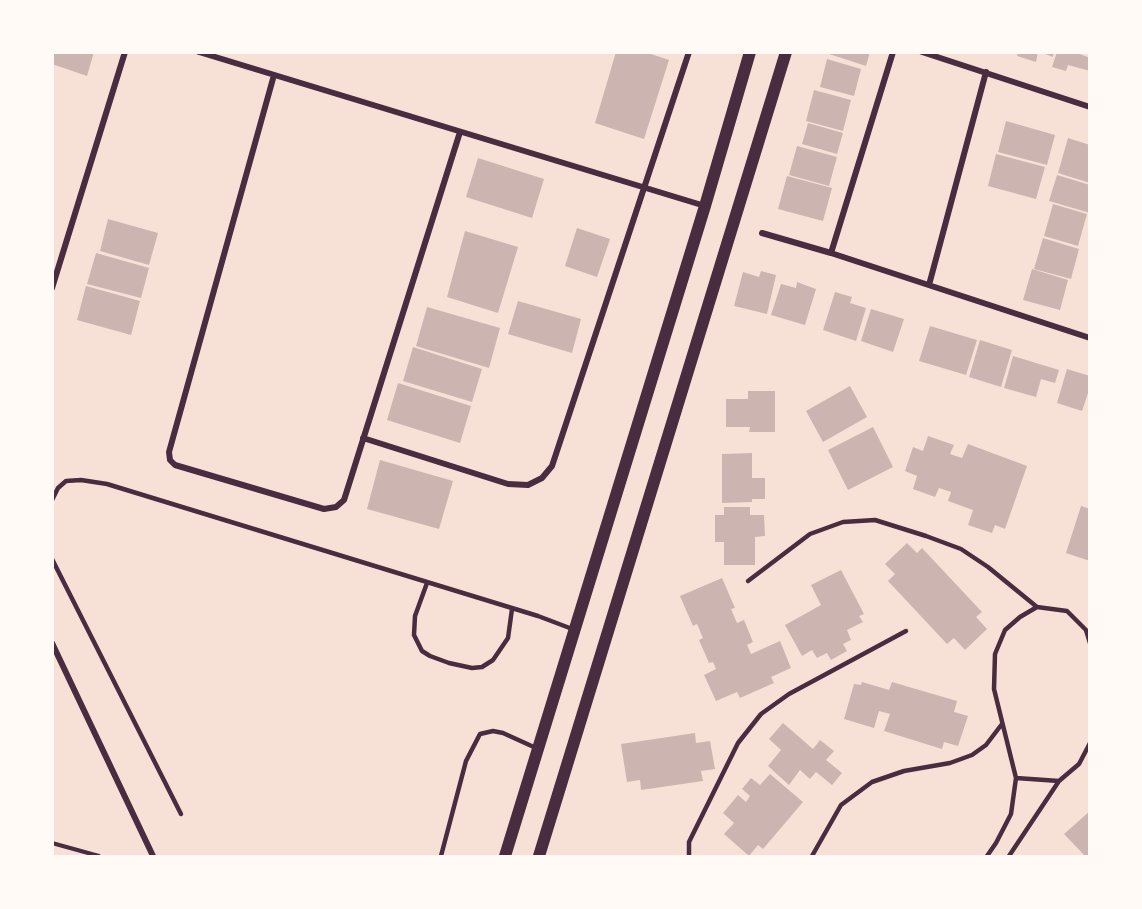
<!DOCTYPE html>
<style>
body{margin:0}
#map{position:relative;width:1142px;height:909px;overflow:hidden;background:#f7e1d7;font-family:"Asap Condensed",sans-serif}
canvas{display:block}
.frame{position:absolute;inset:0;border:54px solid #fffaf5;pointer-events:none}
</style>
<div id="map">
<canvas width="1142" height="909"></canvas>
<div class="frame"></div>
</div>
<script>
const c = document.querySelector('canvas').getContext('2d');
c.lineJoin = 'round';
function paint(path, color) {
  c.fillStyle = color;
  c.fill(path, 'evenodd');
}
function shape(rows) {
  const path = new Path2D();
  for (const r of rows) {
    path.moveTo(r[0], r[1]);
    for (let i = 2; i < r.length; i += 2) path.lineTo(r[i], r[i + 1]);
  }
  return path;
}
function strokePath(path, color, width, dash) {
  c.strokeStyle = color;
  c.lineWidth = width;
  c.lineCap = dash ? 'butt' : 'round';
  c.setLineDash(dash || []);
  c.stroke(path);
}
const building = shape([
 [52,52,94,52,87,76,52,64],
 [616,52,645,52,669,60,644,139,595,123],
 [823,52,870,52,866,66],
 [1018,52,1038,52,1036,62,1017,56],
 [1040,52,1054,52,1053,57],
 [1057,52,1075,52,1090,58,1090,71,1068,65,1066,71,1052,67],
 [827,59,861,69,854,96,820,87],
 [814,90,851,100,843,131,806,121],
 [1006,121,1055,135,1047,165,998,152],
 [808,123,843,133,837,154,802,144],
 [1068,138,1090,145,1090,183,1058,173],
 [797,146,837,157,829,186,789,175],
 [996,154,1045,167,1036,199,988,186],
 [478,158,544,179,532,218,466,197],
 [1057,175,1090,185,1090,213,1049,201],
 [787,176,832,188,823,221,778,209],
 [1053,204,1087,214,1078,246,1044,236],
 [108,219,158,233,149,265,100,251],
 [577,228,610,239,597,277,565,266],
 [465,231,518,247,498,313,447,297],
 [1043,238,1079,249,1071,279,1034,269],
 [96,253,149,268,141,298,87,284],
 [1032,269,1068,280,1060,310,1023,300],
 [761,271,776,275,767,314,734,306,743,272,759,277],
 [797,282,816,289,805,325,771,315,781,284,796,288],
 [86,286,140,301,131,335,77,320],
 [835,292,852,297,850,303,866,308,856,341,823,330],
 [518,301,581,319,572,353,508,334],
 [427,307,500,328,489,368,416,346],
 [871,309,904,319,893,352,861,341],
 [930,326,977,340,966,375,919,361],
 [980,340,1012,350,1001,387,969,377],
 [413,347,482,369,472,402,403,381],
 [1013,356,1059,370,1055,383,1041,379,1036,397,1004,388],
 [1067,369,1090,376,1090,387,1082,411,1057,403],
 [398,383,471,406,460,443,387,420],
 [850,386,867,417,823,442,806,411],
 [748,391,775,391,775,432,749,432,750,427,726,427,726,399,748,399],
 [873,427,893,467,848,490,828,450],
 [928,436,954,445,950,454,962,458,968,444,1027,466,1005,529,995,525,992,533,968,525,973,510,948,501,951,492,939,488,935,497,913,489,917,476,905,471,913,447,923,451],
 [752,453,752,478,765,478,765,499,752,499,752,502,722,503,722,454],
 [380,460,453,481,439,529,367,509],
 [1081,506,1090,509,1090,561,1066,553],
 [724,507,750,507,750,515,764,515,765,536,755,537,755,565,724,565,724,542,715,542,715,515,724,515],
 [907,543,917,553,922,548,982,612,976,617,987,629,965,650,954,638,947,644,888,581,895,574,885,564],
 [841,570,864,614,859,616,863,622,847,630,851,640,843,644,847,651,831,660,827,653,817,658,812,650,802,656,785,625,821,605,811,585],
 [722,578,735,608,731,609,737,623,744,620,753,642,747,645,751,654,780,641,791,668,771,677,774,683,740,698,737,692,716,701,704,675,716,669,713,662,709,663,699,640,703,638,697,624,693,626,680,596],
 [862,682,889,690,892,682,957,701,954,712,968,716,958,746,944,742,942,749,884,731,890,714,879,711,874,728,844,719,854,684,861,685],
 [783,723,813,749,820,740,834,751,826,760,842,773,832,785,816,772,810,779,800,770,789,785,768,766,781,750,769,739],
 [695,733,696,743,710,741,715,769,701,771,703,781,641,790,640,780,627,782,621,744],
 [770,774,803,802,763,849,758,845,749,856,724,834,734,823,723,813,738,795,746,802,750,796,742,789,751,778,760,785],
 [1090,811,1090,856,1085,856,1064,834]
]);
const path = shape([
 [52,843,99,856]
]);
const service = shape([
 [52,500,58,488,66,481,81,480,107,484,538,616,575,630],
 [52,559,181,814],
 [748,581,810,534,843,522,875,520,926,536,961,549,988,567,1037,607,1067,611,1086,630,1090,643],
 [427,583,415,616,414,635,422,651,430,656,449,663,472,668,482,667,493,660,508,638,512,609],
 [1016,778,1059,781],
 [441,856,466,761,480,734,493,731,503,733,536,748],
 [689,856,689,842,738,743,761,714,789,694,906,631],
 [812,856,841,805,872,782,904,771,950,763,972,755,986,745,1002,724],
 [987,856,996,843,1011,814,1016,778,994,689,995,654,1005,630,1020,617,1037,607],
 [1009,856,1059,781,1079,764,1090,743]
]);
const minor = shape([
 [199,52,705,206],
 [922,52,1090,107],
 [274,75,169,452,170,460,175,465,324,509,336,507,344,500,460,132],
 [762,233,831,253,1090,338],
 [831,253,893,52],
 [929,285,986,72],
 [52,288,125,52],
 [363,438,508,484,528,485,542,478,552,466,689,52],
 [52,643,153,856]
]);
const secondary = shape([
 [505,856,705,206,750,52],
 [539,856,786,52]
]);
paint(building, '#ccb4b1');
strokePath(path, '#4a2c40', 4);
strokePath(service, '#4a2c40', 4.5);
strokePath(minor, '#4a2c40', 6);
strokePath(secondary, '#4a2c40', 12);
</script>
